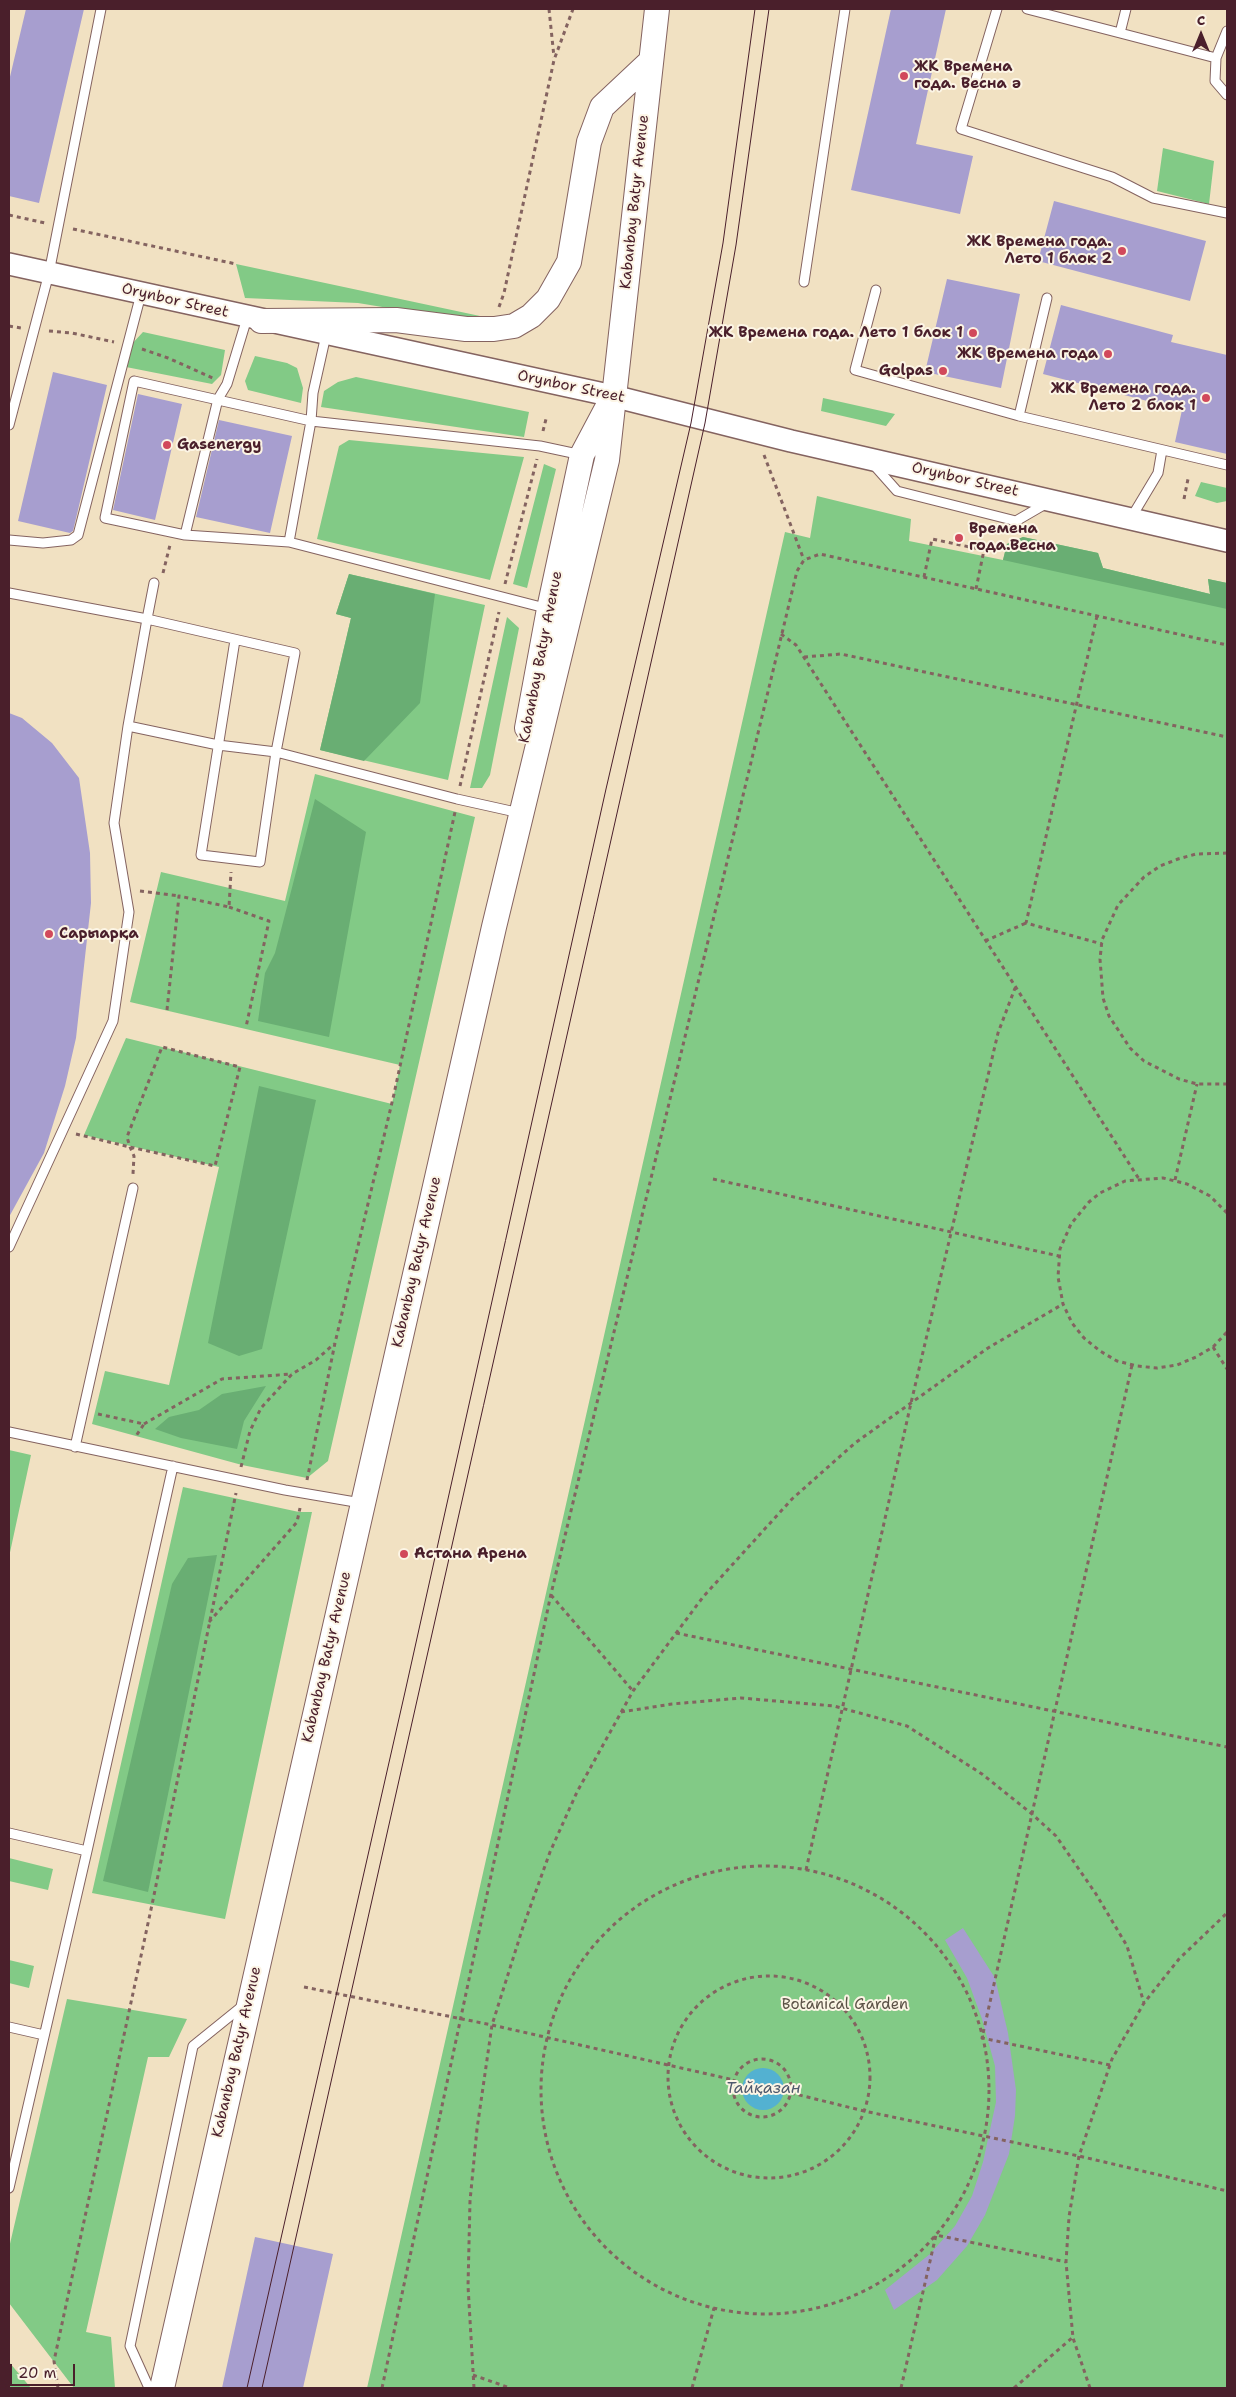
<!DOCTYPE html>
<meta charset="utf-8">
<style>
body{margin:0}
#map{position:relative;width:1236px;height:2397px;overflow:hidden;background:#f1e1c2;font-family:"Shantell Sans",sans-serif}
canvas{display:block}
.frame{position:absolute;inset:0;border:10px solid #4a1f2b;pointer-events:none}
.north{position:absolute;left:1176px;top:10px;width:50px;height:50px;-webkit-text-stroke:4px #fcf5e5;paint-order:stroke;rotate:0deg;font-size:14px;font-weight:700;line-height:20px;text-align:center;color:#4a1f2b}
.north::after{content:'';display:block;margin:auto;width:18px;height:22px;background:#4a1f2b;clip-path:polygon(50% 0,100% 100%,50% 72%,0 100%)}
.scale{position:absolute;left:10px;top:2364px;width:65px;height:22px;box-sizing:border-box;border:2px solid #4a1f2b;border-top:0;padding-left:6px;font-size:15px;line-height:18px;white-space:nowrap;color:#4a1f2b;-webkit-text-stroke:4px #fcf5e5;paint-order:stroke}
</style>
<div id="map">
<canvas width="1236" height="2397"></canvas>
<div class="frame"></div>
<div class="north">С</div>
<div class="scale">20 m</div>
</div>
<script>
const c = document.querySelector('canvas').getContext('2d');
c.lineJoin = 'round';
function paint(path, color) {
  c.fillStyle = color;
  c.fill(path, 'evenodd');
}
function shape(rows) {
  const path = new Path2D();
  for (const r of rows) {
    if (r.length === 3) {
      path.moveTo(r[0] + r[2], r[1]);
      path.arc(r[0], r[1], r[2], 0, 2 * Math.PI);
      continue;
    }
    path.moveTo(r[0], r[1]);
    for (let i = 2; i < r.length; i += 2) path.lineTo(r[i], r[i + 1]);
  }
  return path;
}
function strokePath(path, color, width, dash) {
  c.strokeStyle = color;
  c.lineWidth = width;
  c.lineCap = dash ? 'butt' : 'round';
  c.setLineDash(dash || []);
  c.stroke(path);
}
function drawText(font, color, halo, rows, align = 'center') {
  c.font = font + ' "Shantell Sans",sans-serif';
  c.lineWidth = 4;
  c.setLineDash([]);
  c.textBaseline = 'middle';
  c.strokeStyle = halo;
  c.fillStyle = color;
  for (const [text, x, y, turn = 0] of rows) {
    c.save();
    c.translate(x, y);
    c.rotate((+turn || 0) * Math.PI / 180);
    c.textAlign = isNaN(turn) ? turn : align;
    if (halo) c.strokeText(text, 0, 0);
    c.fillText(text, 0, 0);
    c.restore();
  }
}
const green = shape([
 [1163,148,1214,161,1209,204,1157,191],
 [236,264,494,319,431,315,358,303,245,298],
 [143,332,225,350,221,375,212,384,126,367,130,346],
 [255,356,287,363,297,368,303,388,301,403,248,390,245,381],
 [356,377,529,412,524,437,321,407,324,391,338,382],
 [823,398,895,414,886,426,821,411],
 [349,440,524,457,490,580,317,539,339,446],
 [544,464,556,469,527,588,513,584],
 [1201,482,1227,488,1227,501,1217,503,1195,496],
 [817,496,911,519,909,541,1003,560,1007,544,1023,537,1098,553,1103,568,1210,594,1208,579,1227,583,1227,2388,367,2388,785,532,810,538],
 [349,574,485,605,448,780,320,750,351,618,336,614],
 [507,617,519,628,490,775,482,788,470,788],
 [315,774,475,817,328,1461,307,1478,242,1465,92,1424,105,1371,169,1385,219,1167,84,1135,126,1038,392,1104,400,1065,130,1002,161,872,285,901],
 [9,1450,31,1455,9,1557],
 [183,1487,299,1512,312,1512,225,1919,92,1893],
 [9,1858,53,1869,48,1890,9,1881],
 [9,1960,34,1966,29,1988,9,1983],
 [67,1999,187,2019,169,2057,148,2057,86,2332,111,2337,115,2388,74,2388,9,2303,9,2248],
 [9,2362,31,2388,9,2388]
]);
const forest = shape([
 [1023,537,1098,553,1103,568,1210,594,1208,579,1227,583,1227,609,1003,560,1007,544],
 [349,574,435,594,420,703,364,761,320,750,351,618,336,614],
 [315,799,366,832,329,1037,258,1021,265,973,275,953],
 [259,1086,316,1100,262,1349,239,1356,208,1343],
 [266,1386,244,1421,237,1449,181,1438,155,1429,169,1417,199,1410,222,1394],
 [217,1555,148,1892,103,1881,172,1584,188,1558]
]);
const water = shape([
 [763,2089,21]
]);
const building = shape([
 [26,9,84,9,39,203,9,196,9,81],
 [891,9,946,9,916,144,973,156,960,214,851,190],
 [1054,201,1206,241,1190,301,1038,261],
 [947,279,1020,294,1001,388,925,372],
 [1061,305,1173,335,1171,342,1227,355,1227,454,1175,442,1182,410,1043,374],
 [53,372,107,385,78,510,73,531,70,533,18,521],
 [138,394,182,404,155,520,113,510],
 [219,420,292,436,270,533,196,517],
 [9,713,22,718,52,743,79,778,90,853,91,903,76,1038,65,1086,44,1153,9,1217],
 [963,1928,995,1978,1008,2033,1016,2090,1015,2116,1009,2154,985,2215,967,2246,937,2280,894,2310,885,2290,930,2254,955,2226,972,2196,983,2162,996,2102,995,2066,982,2019,967,1978,945,1940],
 [255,2237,333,2254,303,2388,222,2388]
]);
const path = shape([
 [549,9,554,57],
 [9,215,45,223],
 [73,229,236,264],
 [499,307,504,293,554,60,573,9],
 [9,326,21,328],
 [49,331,72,333,114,342],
 [142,349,168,358,215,379],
 [543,431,546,419],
 [764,455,804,560],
 [1184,499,1188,479],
 [163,573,170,545],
 [924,577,932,539,984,550,976,589],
 [505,584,537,459],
 [1097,616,1026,923,1102,944],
 [781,634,796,645,1139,1179],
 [804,657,841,654,1227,737],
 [460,786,499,612],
 [1227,853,1196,854,1178,859,1160,866,1144,877,1118,905,1102,940,1100,959,1103,998,1109,1016,1130,1048,1144,1061,1179,1079,1197,1084,1227,1084],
 [140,891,179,896],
 [229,907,269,921,246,1027],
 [985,941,1026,923],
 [167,1010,179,896,229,907,231,872],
 [76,1134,130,1147,215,1166,240,1067,162,1047,127,1137,130,1147,134,1156,133,1174],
 [713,1179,1059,1256],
 [1175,1180,1197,1084],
 [1227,1213,1210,1196,1187,1184,1163,1178,1125,1181,1100,1193,1089,1202,1071,1224,1060,1249,1058,1277,1063,1304,1072,1323,1084,1338,1100,1351,1117,1361,1137,1366,1157,1368,1177,1365,1196,1357,1213,1347,1227,1332],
 [1213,1347,1227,1369],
 [98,1414,144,1424,136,1436],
 [144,1424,222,1379,292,1374],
 [241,1467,250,1431,261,1408,292,1374,316,1360,334,1344],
 [307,1480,335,1343,394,1094,455,812],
 [551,1595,633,1691],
 [209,1622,297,1522,300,1508],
 [676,1633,1227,1747],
 [621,1712,672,1704,741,1698,834,1706,907,1726,982,1774,1032,1814,1056,1836,1096,1894,1127,1946,1144,2003],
 [765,2090,224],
 [806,1870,911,1403,998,1033,1015,988],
 [769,2077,101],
 [304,1987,492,2025,734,2080],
 [762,2088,29],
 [1110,2065,982,2038,1132,1365],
 [791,2093,864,2111,1079,2156,1227,2191],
 [473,2375,510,2388],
 [58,2388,54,2361,153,1900,236,1493],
 [382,2388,551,1594,797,571,804,560,820,554,1227,645],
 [474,2388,468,2286,470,2201,477,2129,492,2025,523,1927,550,1852,577,1792,633,1691,703,1597,792,1499,855,1443,988,1348,1063,1304],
 [692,2388,714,2308],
 [901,2388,936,2235,1066,2262],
 [1014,2388,1072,2338],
 [1090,2388,1073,2338,1066,2262,1069,2217,1079,2156,1112,2059,1144,2003,1179,1959,1227,1913]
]);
const service = shape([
 [997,9,961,129,1112,177,1153,198,1227,213],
 [1027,9,1120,33],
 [1126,9,1120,33,1216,58],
 [1227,31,1216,58,1215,81,1227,95],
 [804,282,845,9],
 [876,290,855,370,1019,416,1227,465],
 [326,335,313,393,311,421,289,542,549,609],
 [1019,416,1047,298],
 [9,425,49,273,101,9],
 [873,464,897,491,1016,521,1047,503],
 [1131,518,1158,473,1162,450],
 [185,535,218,399,227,384,247,318],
 [9,540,43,543,71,540,78,535,141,294],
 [289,542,185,535,105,518,134,381,311,421,540,446,582,455],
 [154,583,147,619,295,653,276,752,260,862,201,855,235,640],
 [9,593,147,619,128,726,218,745,276,752,457,799,511,811],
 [9,1247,113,1021,129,912,114,823,128,726],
 [9,1432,285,1490,361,1503],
 [75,1447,133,1188],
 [9,1833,87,1851],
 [9,2027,44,2035],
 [9,2188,87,1851,173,1466],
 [149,2388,130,2346,193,2046,245,2004]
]);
const tertiary = shape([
 [9,264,613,396,791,441,1227,541]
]);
const secondary = shape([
 [261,321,396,320,466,329,494,329,514,326,531,316,548,299,569,262,589,142,602,107,651,61],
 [527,728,549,609,582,455,608,406],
 [162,2388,494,927,607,460,657,9]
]);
const tram = shape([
 [247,2388,405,1692,606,789,691,423,723,243,755,9],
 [262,2388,705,423,736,245,769,9]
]);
const markers = [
 [904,76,5,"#d1495b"],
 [1122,251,5,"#d1495b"],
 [973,333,5,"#d1495b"],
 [1108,354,5,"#d1495b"],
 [943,371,5,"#d1495b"],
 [1206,398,5,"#d1495b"],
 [167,445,5,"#d1495b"],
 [959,538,5,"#d1495b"],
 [49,934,5,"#d1495b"],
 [404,1554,5,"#d1495b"]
];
const poiNames = [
 ["ЖК Времена",914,67],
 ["года. Весна ә",914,84],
 ["ЖК Времена года.",1112,242,"right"],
 ["Лето 1 блок 2",1112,259,"right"],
 ["ЖК Времена года. Лето 1 блок 1",963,333,"right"],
 ["ЖК Времена года",1098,354,"right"],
 ["Golpas",933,371,"right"],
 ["ЖК Времена года.",1196,389,"right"],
 ["Лето 2 блок 1",1196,406,"right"],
 ["Gasenergy",177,445],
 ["Времена",969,529],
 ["года.Весна",969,546],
 ["Сарыарқа",59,934],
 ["Астана Арена",414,1554]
];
const streetNames = [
 ["Kabanbay Batyr Avenue",635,202,-84],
 ["Orynbor Street",175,301,13],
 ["Orynbor Street",571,387,12],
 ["Orynbor Street",965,480,13],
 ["Kabanbay Batyr Avenue",541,657,-79],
 ["Kabanbay Batyr Avenue",417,1262,-77],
 ["Kabanbay Batyr Avenue",327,1657,-77],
 ["Kabanbay Batyr Avenue",237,2052,-77]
];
const parkNames = [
 ["Botanical Garden",845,2005]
];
const waterNames = [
 ["Тайқазан",763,2089]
];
paint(green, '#82ca86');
paint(forest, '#69ae73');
paint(water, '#53b1d1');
paint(building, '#a79ecf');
strokePath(service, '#846360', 11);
strokePath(tertiary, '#846360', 24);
strokePath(secondary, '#846360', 26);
strokePath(path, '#846360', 3, [4, 4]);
strokePath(service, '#fff', 9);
strokePath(tertiary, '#fff', 21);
strokePath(secondary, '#fff', 24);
strokePath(tram, '#4a1f2b', 1);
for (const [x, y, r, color] of markers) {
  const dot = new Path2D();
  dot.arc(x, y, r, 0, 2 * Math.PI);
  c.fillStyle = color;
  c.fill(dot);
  strokePath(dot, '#fcf5e5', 2);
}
drawText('bold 15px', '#4a1f2b', '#fcf5e5', poiNames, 'left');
drawText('15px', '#4a1f2b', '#fcf5e5', streetNames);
drawText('15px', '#5b5246', '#fcf5e5', parkNames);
drawText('italic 16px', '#4e596d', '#fcf5e5', waterNames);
</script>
